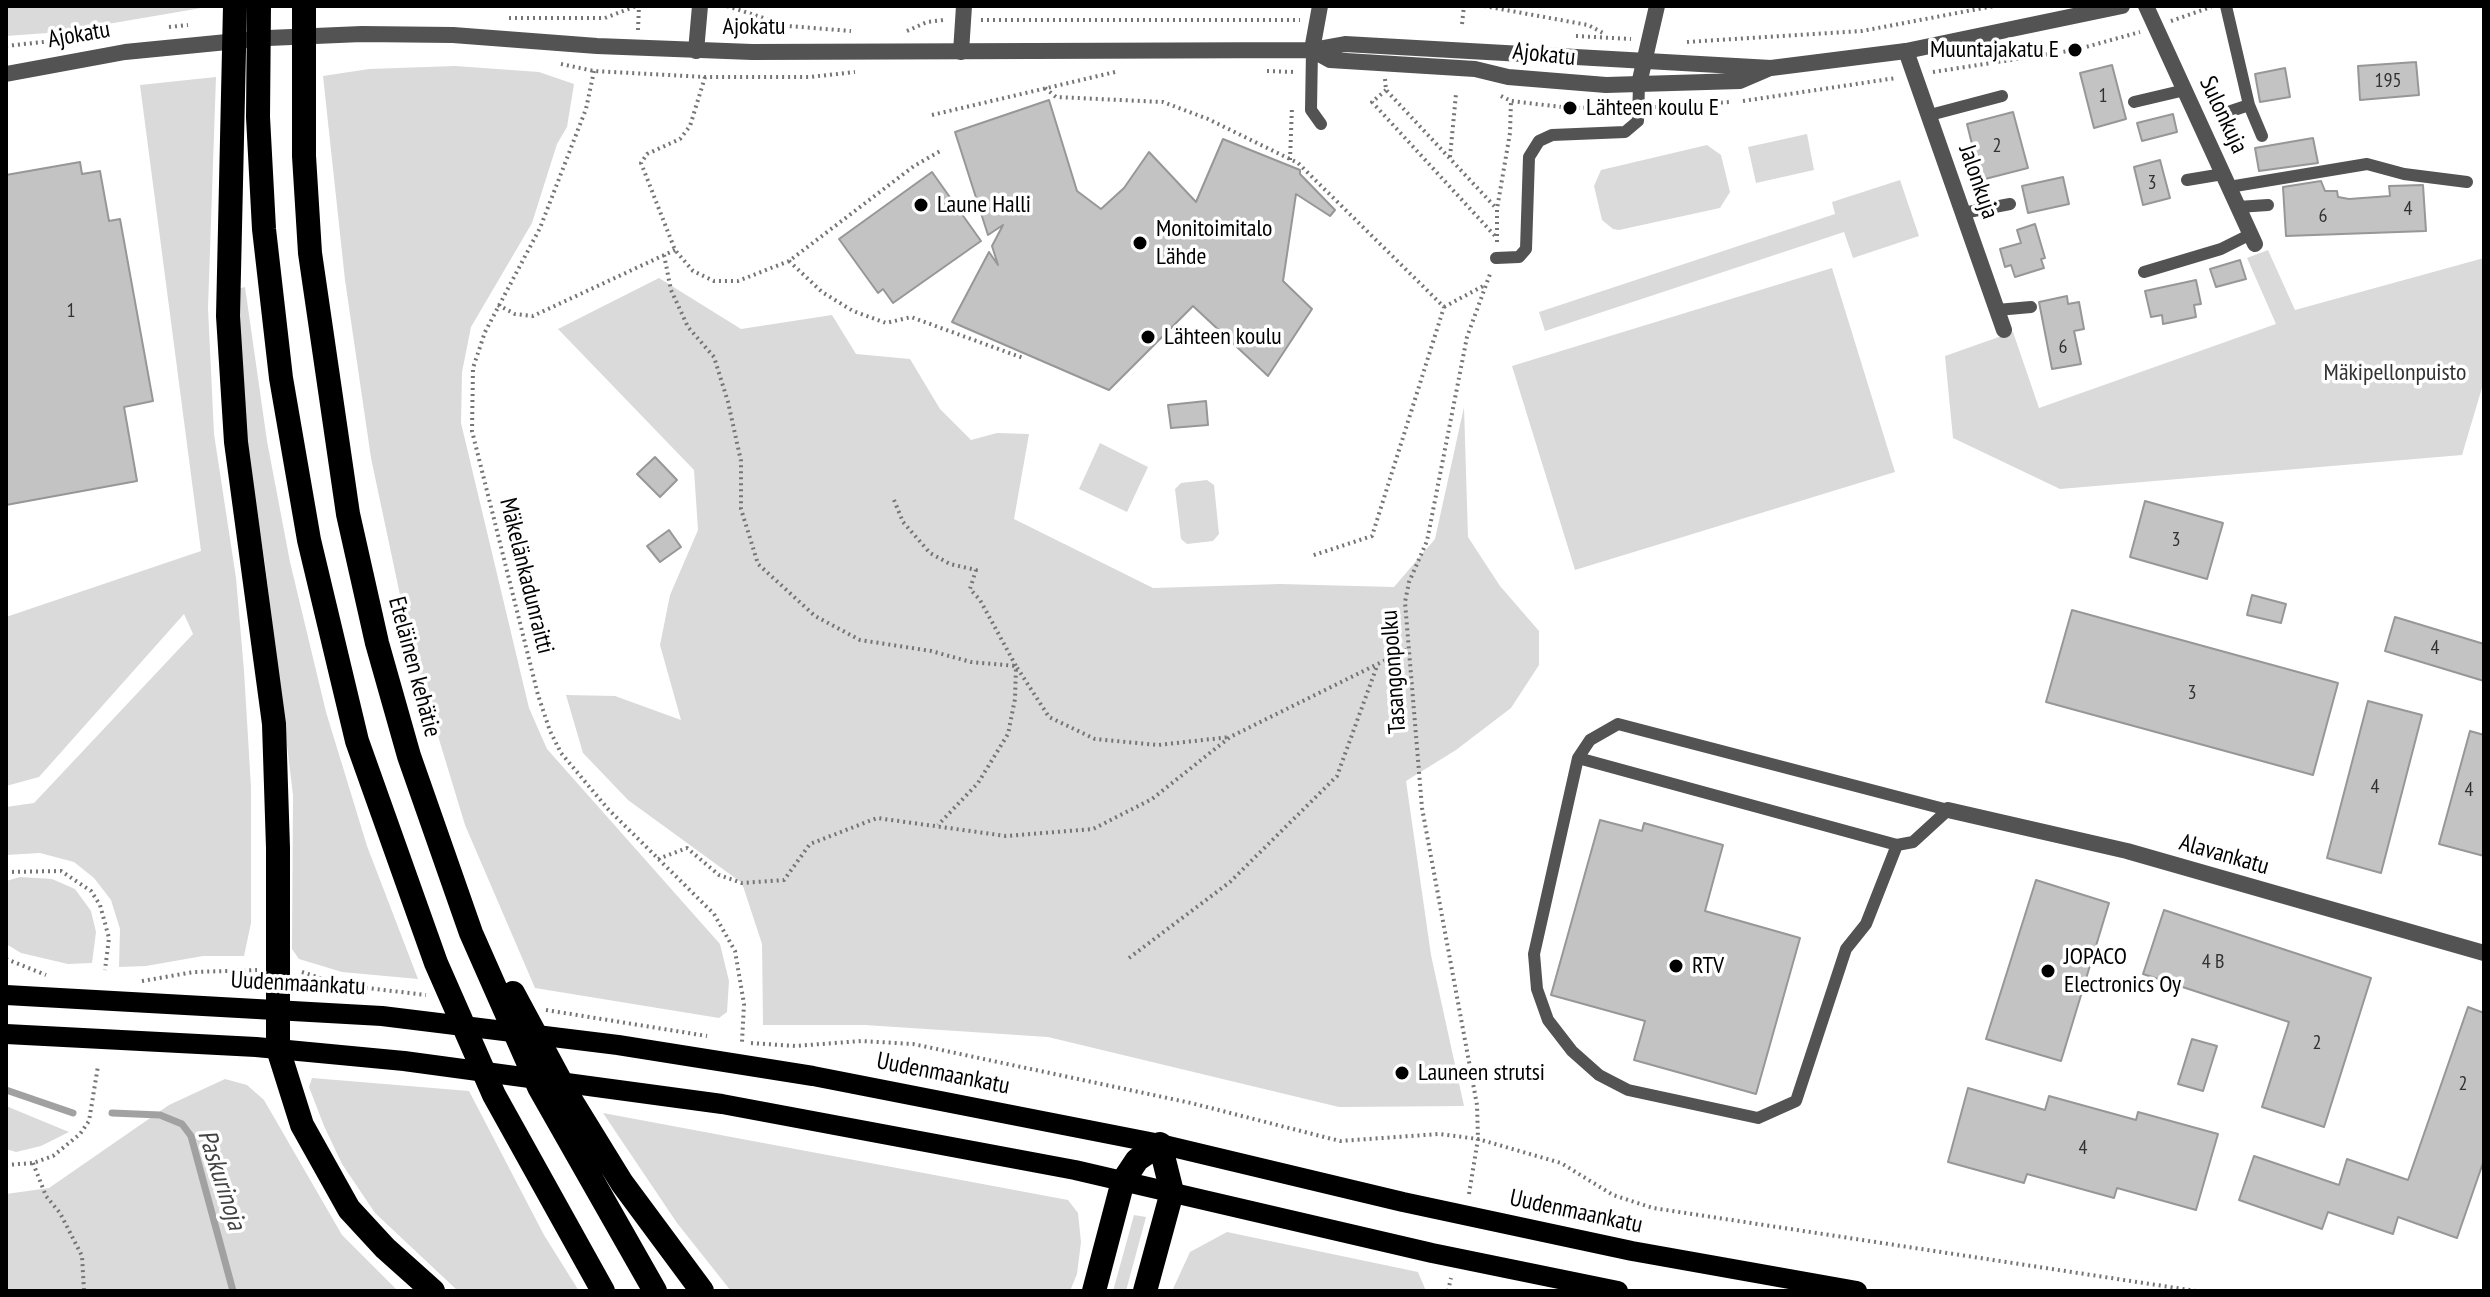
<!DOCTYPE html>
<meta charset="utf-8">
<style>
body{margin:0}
#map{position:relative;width:2490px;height:1297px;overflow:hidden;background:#fff;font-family:"PT Sans Narrow",sans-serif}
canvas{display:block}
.frame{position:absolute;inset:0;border:8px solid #000;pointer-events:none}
</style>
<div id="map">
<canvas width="2490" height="1297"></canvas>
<div class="frame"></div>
</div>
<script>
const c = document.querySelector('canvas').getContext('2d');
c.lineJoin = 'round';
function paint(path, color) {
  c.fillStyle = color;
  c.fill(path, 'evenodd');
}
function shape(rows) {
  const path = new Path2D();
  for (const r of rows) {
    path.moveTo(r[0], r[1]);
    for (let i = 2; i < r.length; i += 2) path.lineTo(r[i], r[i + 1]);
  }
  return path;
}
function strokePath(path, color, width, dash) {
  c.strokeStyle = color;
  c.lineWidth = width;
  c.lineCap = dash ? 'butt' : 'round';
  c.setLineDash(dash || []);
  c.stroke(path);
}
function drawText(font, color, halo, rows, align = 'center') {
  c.font = font + ' "PT Sans Narrow",sans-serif';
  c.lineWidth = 7;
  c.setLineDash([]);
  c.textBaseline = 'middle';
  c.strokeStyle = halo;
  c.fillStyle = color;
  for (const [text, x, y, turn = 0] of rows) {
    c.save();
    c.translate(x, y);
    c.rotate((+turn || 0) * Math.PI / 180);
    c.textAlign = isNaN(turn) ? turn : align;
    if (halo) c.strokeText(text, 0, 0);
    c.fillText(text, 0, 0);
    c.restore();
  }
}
const green = shape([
 [6,6,213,6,61,32,6,36],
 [455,66,539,72,574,84,567,127,557,144,532,223,471,327,462,372,461,423,529,708,547,749,720,944,729,981,727,1012,719,1018,535,988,465,825,411,647,371,458,345,280,323,76,369,69],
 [216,77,208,308,214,434,236,578,244,671,251,787,251,923,244,956,203,956,146,966,119,967,120,929,111,900,94,878,74,862,40,853,6,855,6,807,34,803,193,634,184,614,39,777,6,786,6,617,201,551,140,85],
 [1807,134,1814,170,1756,183,1748,147],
 [1707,145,1721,155,1730,192,1720,208,1619,230,1613,229,1602,220,1594,186,1601,170],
 [1900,180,1919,236,1853,258,1844,232,1545,331,1539,312,1835,214,1832,202],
 [2268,250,2295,310,2484,258,2484,381,2462,455,2060,489,1953,438,1945,356,2013,332,2039,408,2276,324,2247,258],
 [1832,268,1895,472,1575,570,1512,366],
 [659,278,741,329,832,315,856,354,910,359,940,409,971,440,997,433,1029,434,1014,519,1153,588,1280,584,1394,587,1435,539,1464,407,1468,537,1500,586,1539,631,1539,665,1511,708,1456,750,1406,781,1431,955,1464,1106,1339,1107,1048,1037,865,1025,763,1025,762,944,742,883,628,800,583,753,566,695,615,696,681,720,660,645,670,595,698,530,694,470,558,329],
 [245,287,267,441,290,562,326,712,367,846,418,979,342,972,299,959,292,949,293,795,265,564,246,446,237,289],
 [1100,443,1148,467,1127,512,1079,489],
 [1207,480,1214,485,1219,534,1213,541,1187,544,1181,539,1175,489,1181,483],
 [20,877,52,879,75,889,91,911,96,932,92,963,68,964,21,953,6,944,6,881],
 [312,1078,469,1091,544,1235,579,1291,458,1291,375,1213,342,1164,324,1126,309,1087],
 [225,1079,247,1085,264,1100,342,1235,398,1291,6,1291,6,1194,49,1188,169,1105],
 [6,1106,69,1132,41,1146,16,1152,6,1149],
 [603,1113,1068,1200,1078,1213,1081,1242,1077,1274,1070,1291,731,1291,677,1223],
 [1134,1215,1146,1217,1126,1291,1113,1291],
 [1227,1232,1418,1272,1426,1291,1172,1291,1190,1252]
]);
const stream = shape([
 [6,1090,73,1113],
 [112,1113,160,1115,182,1124,191,1136,233,1291]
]);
const building = shape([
 [2416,62,2419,95,2360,100,2358,66,2416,62],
 [2112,65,2126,119,2094,128,2080,73,2112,65],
 [2285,68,2290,97,2260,102,2255,74,2285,68],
 [1049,100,1077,191,1101,209,1124,188,1149,152,1196,202,1223,139,1300,170,1300,174,1335,210,1330,216,1296,194,1283,281,1312,309,1268,376,1193,306,1109,390,952,322,989,252,998,265,992,246,1003,225,988,235,955,132,1049,100],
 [2013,112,2028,168,1981,180,1967,124,2013,112],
 [2173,114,2177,132,2142,141,2137,123,2173,114],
 [2313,138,2318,163,2259,171,2255,148,2313,138],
 [2160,160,2170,198,2143,205,2134,167,2160,160],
 [80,162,82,174,100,171,109,221,120,219,153,401,124,407,137,481,6,505,6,175,80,162],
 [932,172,981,241,893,303,883,289,878,293,839,239,932,172],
 [2063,177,2069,204,2028,213,2022,186,2063,177],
 [2321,181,2325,191,2337,191,2338,197,2349,199,2390,196,2389,186,2423,185,2426,231,2286,236,2283,187,2321,181],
 [2035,224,2045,258,2041,259,2044,268,2015,277,2011,265,2005,267,2000,249,2021,243,2017,230,2035,224],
 [2240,260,2246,279,2216,287,2210,269,2240,260],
 [2196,280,2201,304,2194,305,2196,317,2163,324,2162,315,2151,317,2145,291,2196,280],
 [2067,296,2068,304,2079,302,2084,329,2074,331,2081,364,2052,369,2039,302,2067,296],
 [1206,401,1208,425,1171,428,1168,405,1206,401],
 [655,457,677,480,660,497,637,474,655,457],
 [2145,501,2223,523,2207,579,2130,557,2145,501],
 [669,530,681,547,660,562,647,546,669,530],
 [2252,595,2286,604,2281,623,2247,615,2252,595],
 [2072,610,2338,683,2313,775,2046,702,2072,610],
 [2395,617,2484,644,2484,681,2385,651,2395,617],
 [2368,701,2422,715,2381,873,2327,858,2368,701],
 [2470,731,2484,735,2484,856,2439,844,2470,731],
 [1600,820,1642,831,1644,823,1723,845,1705,911,1800,938,1756,1094,1634,1060,1645,1021,1551,995,1600,820],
 [2036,880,2109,903,2061,1061,1986,1039,2036,880],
 [2164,910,2371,978,2324,1127,2262,1107,2289,1022,2143,974,2164,910],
 [2468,1007,2484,1013,2484,1160,2457,1238,2398,1217,2393,1234,2328,1212,2322,1229,2239,1200,2254,1156,2339,1185,2347,1159,2408,1180,2468,1007],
 [2192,1039,2217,1046,2203,1091,2178,1084,2192,1039],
 [1968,1088,2045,1110,2049,1096,2136,1120,2138,1112,2218,1134,2196,1210,2117,1188,2114,1198,2027,1174,2024,1183,1948,1162,1968,1088]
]);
const path = shape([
 [727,6,788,26,851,31],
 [1484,6,1588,25,1605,34],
 [509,18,605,18,636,6],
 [981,20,1300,20],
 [2171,21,2211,7],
 [1462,24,1464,6],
 [169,27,188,25],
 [638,30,639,6],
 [907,31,927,22,944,20],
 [753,34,755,15],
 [1576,36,1631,39],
 [1687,42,1862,31,1994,6],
 [6,46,89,37],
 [561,64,594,71,705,77,810,77,855,72],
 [594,71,586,109,540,228,485,332,473,368,472,431,538,695,550,731,561,753,608,809,714,914,735,951,744,1004,742,1042],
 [1267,71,1295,72],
 [1933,72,2075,50,2140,32],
 [705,77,690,126,680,139,647,154,641,163,675,250,693,271,714,281,738,281,789,261,914,166,942,150],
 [1385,79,1386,90,1497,209],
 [1045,88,1056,97,1163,102,1208,119,1298,163,1444,307,1372,536,1311,556],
 [1386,90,1372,102,1496,237],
 [1501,96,1511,101,1570,108,1622,107],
 [1743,101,1896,78],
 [1655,107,1730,102],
 [932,115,1115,72],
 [1450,157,1456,94],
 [1290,160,1292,106],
 [1497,242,1497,209,1510,133,1511,101],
 [664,255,671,290,688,327,714,357,728,402,741,461,741,509,758,564,815,616,860,640,931,651,971,662,1016,666,1049,717,1095,739,1158,745,1230,737],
 [789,261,822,292,853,311,886,323,911,317,1023,358],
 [498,305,515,314,533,316,675,250],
 [1444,307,1485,285],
 [894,500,903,522,930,553,950,564,976,570,970,589,980,600,1016,666,1015,699,1008,734,978,783,938,825],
 [658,859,687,848,719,875,742,883,784,880,810,844,877,818,1006,836,1093,829,1152,799,1230,737,1410,648],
 [6,872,61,871,91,891,100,905,109,938,105,970],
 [1129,958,1230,882,1337,776,1377,666],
 [6,959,46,975],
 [302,972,342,985,426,995],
 [142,981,194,972,257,970],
 [546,1010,707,1036],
 [751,1043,795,1046,861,1041,913,1044,1191,1103,1340,1141,1439,1134,1478,1139,1561,1163,1613,1195,1653,1208,2196,1291],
 [33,1163,46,1196,60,1213,82,1256,84,1291],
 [6,1165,33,1163,53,1156,80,1134,89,1121,98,1066],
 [1469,1194,1478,1139,1477,1105,1422,808,1405,602,1409,582,1427,541,1467,337,1490,274],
 [1448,1291,1451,1278]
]);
const service = shape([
 [2226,6,2249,105,2262,136],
 [1312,50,1311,110,1321,124],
 [2134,102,2185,90],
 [2228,112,2249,105],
 [1930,115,2002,96],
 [2187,180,2223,174],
 [2229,187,2367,164,2404,174,2467,182],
 [2238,207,2268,205],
 [1963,213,2010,204],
 [1496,258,1519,257,1526,249,1529,157,1539,141,1552,135,1625,132,1638,121,1639,84],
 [2144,272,2221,249,2251,234],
 [1997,310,2031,307],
 [1618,724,1948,810,1913,842,1897,845,1866,924,1846,949,1796,1101,1758,1118,1628,1090,1599,1075,1572,1051,1548,1020,1537,989,1534,954,1578,758,1590,740,1618,724],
 [1578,758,1897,845]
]);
const minor = shape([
 [2146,6,2255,244],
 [1312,50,1320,6],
 [1906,51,2004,330],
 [961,52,964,6],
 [1639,84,1657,6],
 [1948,810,2127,851,2484,953]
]);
const tertiary = shape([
 [1312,50,1330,60,1475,69,1508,77,1606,85,1740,81,1768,69],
 [696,51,700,6],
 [6,74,125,52,268,38,362,34,453,35,597,46,752,52,1312,50,1345,44,1771,68,1906,51,2122,6]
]);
const primary = shape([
 [6,995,382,1016,618,1045,813,1076,1160,1144,1403,1202,1632,1251,1857,1291],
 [6,1034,256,1047,404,1061,722,1104,1075,1170,1432,1253,1618,1291]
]);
const motorway = shape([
 [235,6,228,316,236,442,274,724,278,848,278,1049,302,1125,349,1209,385,1248,433,1291],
 [259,6,258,117,264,229,281,378,309,540,357,741,436,963,494,1095,603,1291],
 [304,6,304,156,310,253,348,514,377,643,409,756,471,933,539,1087,655,1291],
 [513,993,569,1097,622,1183,702,1291],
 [1094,1291,1123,1181,1137,1160,1160,1144,1172,1192,1145,1291]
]);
const markers = [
 [2075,50,8,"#000"],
 [1570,108,8,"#000"],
 [921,205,8,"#000"],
 [1140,243,8,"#000"],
 [1148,337,8,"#000"],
 [1676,966,8,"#000"],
 [2048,971,8,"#000"],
 [1402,1073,8,"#000"]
];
const numberNames = [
 ["195",2388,81],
 ["1",2103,96],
 ["2",1997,146],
 ["3",2152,183],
 ["4",2408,209],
 ["6",2323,216],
 ["1",71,311],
 ["6",2063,347],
 ["3",2176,540],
 ["4",2435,648],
 ["3",2192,693],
 ["4",2375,787],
 ["4",2469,790],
 ["4 B",2213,962],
 ["2",2317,1043],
 ["2",2463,1084],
 ["4",2083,1148]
];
const streetNames = [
 ["Ajokatu",754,27],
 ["Ajokatu",79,35,-10],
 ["Ajokatu",1544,55,6],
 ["Sulonkuja",2223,115,65],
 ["Jalonkuja",1978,182,71],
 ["Mäkelänkadunraitti",526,576,76],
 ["Eteläinen kehätie",414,667,75],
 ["Tasangonpolku",1394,672,-94],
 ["Alavankatu",2224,855,16],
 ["Uudenmaankatu",298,984,3],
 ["Uudenmaankatu",943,1074,11],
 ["Uudenmaankatu",1576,1212,12]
];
const poiNames = [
 ["Muuntajakatu E",2059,50,"right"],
 ["Lähteen koulu E",1586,108],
 ["Laune Halli",937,205],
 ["Monitoimitalo",1156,229],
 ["Lähde",1156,257],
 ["Lähteen koulu",1164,337],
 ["JOPACO",2064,957],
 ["Electronics Oy",2064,985],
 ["RTV",1692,966],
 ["Launeen strutsi",1418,1073]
];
const parkNames = [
 ["Mäkipellonpuisto",2395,373]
];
const waterNames = [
 ["Paskurinoja",221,1180,72]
];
paint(green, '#dadada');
strokePath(stream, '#a1a1a1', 7);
paint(building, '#c3c3c3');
strokePath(building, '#979797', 2);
strokePath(path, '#757575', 4, [2, 4]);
strokePath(service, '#535353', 12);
strokePath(minor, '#535353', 16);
strokePath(tertiary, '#535353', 16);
strokePath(primary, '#000', 20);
strokePath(motorway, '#000', 24);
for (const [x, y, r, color] of markers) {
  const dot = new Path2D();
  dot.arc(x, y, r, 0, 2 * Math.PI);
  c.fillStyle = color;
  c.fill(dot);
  strokePath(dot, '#fff', 3);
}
drawText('20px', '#313131', null, numberNames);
drawText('24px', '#000', '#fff', streetNames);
drawText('24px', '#000', '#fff', poiNames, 'left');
drawText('24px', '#313131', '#fff', parkNames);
drawText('italic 26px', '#424242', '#fff', waterNames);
</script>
